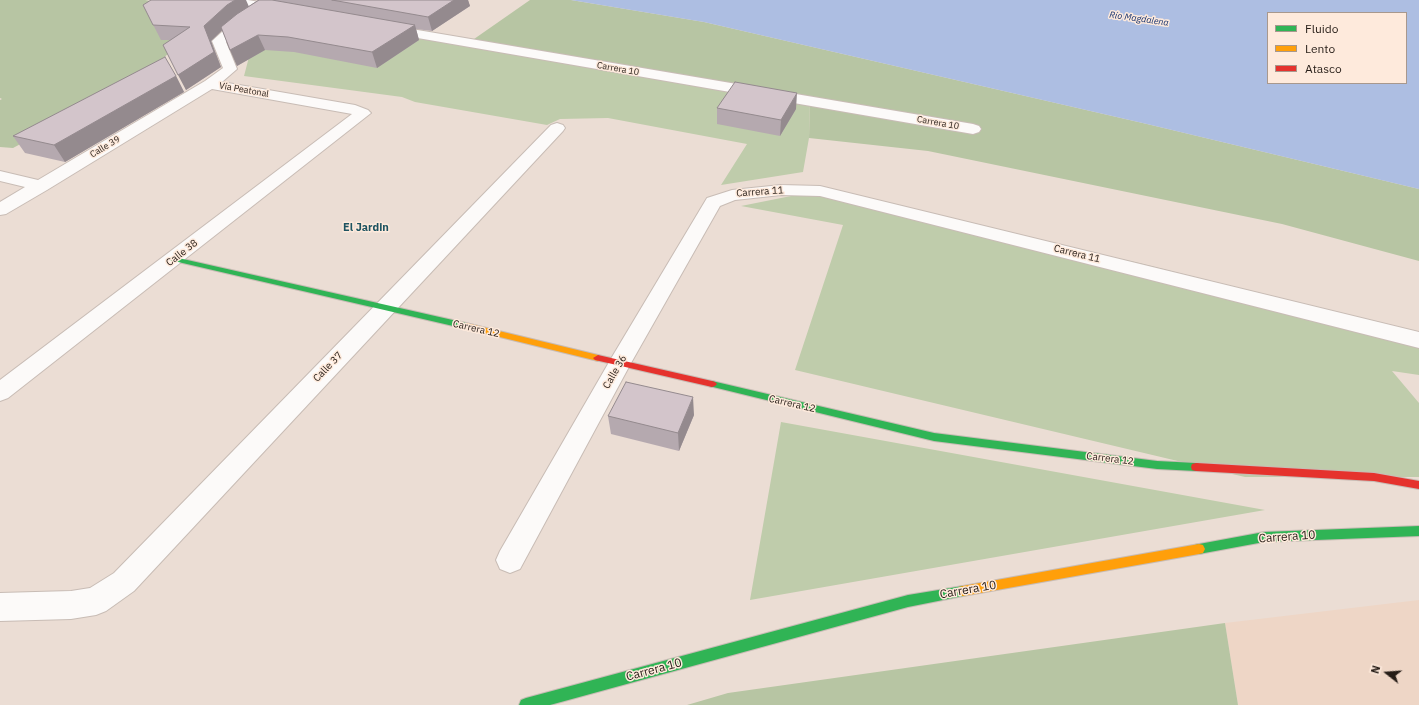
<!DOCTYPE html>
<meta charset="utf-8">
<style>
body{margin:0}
#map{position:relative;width:1419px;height:705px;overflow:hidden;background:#ebddd4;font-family:"IBM Plex Sans",sans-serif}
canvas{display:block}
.legend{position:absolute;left:1267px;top:12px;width:140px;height:72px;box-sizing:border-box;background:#feeadc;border:1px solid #a8988d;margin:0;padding:5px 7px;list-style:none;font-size:12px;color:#261d17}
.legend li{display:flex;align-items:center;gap:8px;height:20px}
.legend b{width:20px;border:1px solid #a8988d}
.north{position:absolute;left:1367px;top:653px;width:40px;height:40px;-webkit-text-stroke:3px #feeadc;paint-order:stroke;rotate:287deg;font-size:11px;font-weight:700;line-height:16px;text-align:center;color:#261d17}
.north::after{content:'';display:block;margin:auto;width:14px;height:18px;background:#261d17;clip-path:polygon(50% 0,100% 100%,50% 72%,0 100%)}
</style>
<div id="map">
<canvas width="1419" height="705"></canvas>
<ul class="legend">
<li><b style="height:5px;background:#30b455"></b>Fluido</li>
<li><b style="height:5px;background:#ff9f0a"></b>Lento</li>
<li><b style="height:5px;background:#e5322d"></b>Atasco</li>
</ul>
<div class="north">N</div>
</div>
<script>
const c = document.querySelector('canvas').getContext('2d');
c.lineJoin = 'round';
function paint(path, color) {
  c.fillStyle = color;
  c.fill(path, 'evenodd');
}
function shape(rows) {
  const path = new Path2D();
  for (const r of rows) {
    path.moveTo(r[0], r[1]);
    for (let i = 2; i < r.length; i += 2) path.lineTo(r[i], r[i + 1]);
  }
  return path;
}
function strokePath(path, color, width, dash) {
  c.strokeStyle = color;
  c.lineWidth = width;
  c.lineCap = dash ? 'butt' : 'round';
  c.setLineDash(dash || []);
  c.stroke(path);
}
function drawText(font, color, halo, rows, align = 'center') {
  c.font = font + ' "IBM Plex Sans",sans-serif';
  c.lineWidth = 3;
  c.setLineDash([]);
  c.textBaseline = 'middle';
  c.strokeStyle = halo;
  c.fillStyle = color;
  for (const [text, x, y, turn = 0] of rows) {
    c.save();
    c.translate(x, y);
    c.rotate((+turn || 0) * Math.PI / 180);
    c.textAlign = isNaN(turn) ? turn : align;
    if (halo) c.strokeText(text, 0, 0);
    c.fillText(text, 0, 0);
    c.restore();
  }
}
const built = shape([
 [1419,600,1419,705,1238,705,1225,623]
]);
const green = shape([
 [266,12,810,101,809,138,803,172,721,185,747,144,608,118,560,119,547,125,415,102,402,97,244,76,249,57,229,48,230,39],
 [816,191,1139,263,1419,333,1419,375,1392,371,1419,403,1419,477,1245,477,795,370,843,225,741,206],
 [781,422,1265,510,750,600]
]);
const forest = shape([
 [0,0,145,0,186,8,169,53,136,82,13,148,0,147,0,100,2,99,0,98],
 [530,0,571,0,704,22,1147,124,1419,189,1419,261,1282,224,928,151,809,138,810,101,464,46],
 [1225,623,1238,705,687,705,728,693]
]);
const water = shape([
 [571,0,1419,0,1419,189,1147,124,704,22],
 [1268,13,1406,13,1406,83,1268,83]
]);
const street = shape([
 [222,0,248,0,282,6,286,7,288,10,286,13,282,14,228,4,224,3,222,0],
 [248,13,252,14,254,17,252,20,226,42,237,69,222,82,355,105,368,110,371,113,8,398,0,401,0,380,352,114,212,89,47,190,6,214,0,215,0,202,25,187,0,181,0,171,38,180,205,81,223,68,212,41,234,21,248,13],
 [388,25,973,124,979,126,981,129,979,132,973,134,383,32,382,29,383,26,388,25],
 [557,123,563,125,565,128,563,131,134,591,106,611,96,615,71,619,0,621,0,593,71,591,90,588,114,573,551,125,557,123],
 [781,185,820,186,1419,332,1419,348,820,196,781,195,735,200,720,206,631,363,520,569,510,573,500,569,496,560,500,551,612,357,707,198,732,190,781,185]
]);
const fast = shape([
 [171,257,174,257,466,323,470,326,466,329,174,261,171,261,170,259,171,257],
 [712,381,934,433,1157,461,1196,463,1200,464,1201,467,1200,470,1196,471,1157,469,934,441,709,386,707,384,709,382,712,381],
 [1419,526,1419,536,1264,542,1199,554,1195,553,1193,549,1195,545,1199,544,1264,532,1419,526],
 [963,586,967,587,969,591,967,595,963,596,908,607,550,705,519,705,521,700,526,698,908,595,963,586]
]);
const slow = shape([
 [466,323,598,355,603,358,598,361,463,328,462,326,466,323],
 [1199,544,1203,545,1205,549,1203,553,1199,554,963,596,959,595,957,591,959,587,963,586,1199,544]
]);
const jam = shape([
 [598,355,712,381,715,382,717,384,715,386,712,387,595,360,593,358,598,355],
 [1196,463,1374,473,1419,481,1419,489,1374,481,1196,471,1192,470,1191,467,1192,464,1196,463]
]);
const wall = shape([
 [257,0,468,0,470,6,432,31,416,29,419,40,377,68,294,52,265,50,237,66,222,30,211,41,221,67,186,90,170,40,161,40,143,5,249,6,258,0],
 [176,76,184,92,65,162,25,153,13,136],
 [717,108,796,109,780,136,717,124],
 [694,415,679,451,611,434,608,416]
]);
const shadedWall = shape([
 [235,0,246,0,250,9,233,20,211,41,221,67,186,90,178,75,204,26,227,5],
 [454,0,468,0,470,6,432,31,428,17],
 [415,25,419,40,377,68,372,52],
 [258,35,265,50,237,66,230,50],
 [176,76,184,92,65,162,54,145],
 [797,93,796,109,780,136,781,120],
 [693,397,694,415,679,451,678,433]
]);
const building = shape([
 [151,0,235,0,227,5,204,26,214,52,178,75,163,45,190,27,153,25,143,5,151,0],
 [259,0,272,0,415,25,372,52,288,37,258,35,230,50,221,27,237,14,259,0],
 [332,0,454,0,428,17,332,0],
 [165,57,176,76,54,145,13,136,165,57],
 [735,82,797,93,781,120,717,108,735,82],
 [626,382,693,397,678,433,608,416,626,382]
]);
const farWaternames = [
 ["Río Magdalena",1139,19,8]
];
const farStreetnames = [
 ["Carrera 10",618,69,10],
 ["Vía Peatonal",244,90,10],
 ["Carrera 10",938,123,10],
 ["Calle 39",105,147,-31]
];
const streetNames = [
 ["Carrera 11",760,192,-4],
 ["Calle 38",182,253,-38],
 ["Carrera 11",1077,254,14],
 ["Carrera 12",476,329,13],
 ["Calle 37",328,367,-46],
 ["Calle 36",615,372,-60],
 ["Carrera 12",792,404,13],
 ["Carrera 12",1110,459,7]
];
const neighbourhoodNames = [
 ["El Jardin",366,228]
];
const nearStreetnames = [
 ["Carrera 10",1287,537,-4],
 ["Carrera 10",968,590,-10],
 ["Carrera 10",654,670,-15]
];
paint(built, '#eed6c6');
paint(green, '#bfccab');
paint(forest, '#b7c5a3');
paint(water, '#adbee2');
strokePath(street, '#c8bcb5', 2);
strokePath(fast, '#c8bcb5', 2);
strokePath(slow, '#c8bcb5', 2);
strokePath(jam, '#c8bcb5', 2);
paint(street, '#fcfaf9');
paint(fast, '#30b455');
paint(slow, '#ff9f0a');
paint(jam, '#e5322d');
paint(wall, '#b5a9af');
paint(shadedWall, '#948a8e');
paint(building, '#d3c5cb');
strokePath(building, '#948a8e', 1);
drawText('italic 9px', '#0e2c6b', '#feeadc', farWaternames);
drawText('9px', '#261d17', '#feeadc', farStreetnames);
drawText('10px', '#261d17', '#feeadc', streetNames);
drawText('bold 11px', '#1d5361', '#feeadc', neighbourhoodNames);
drawText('12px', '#261d17', '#feeadc', nearStreetnames);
</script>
